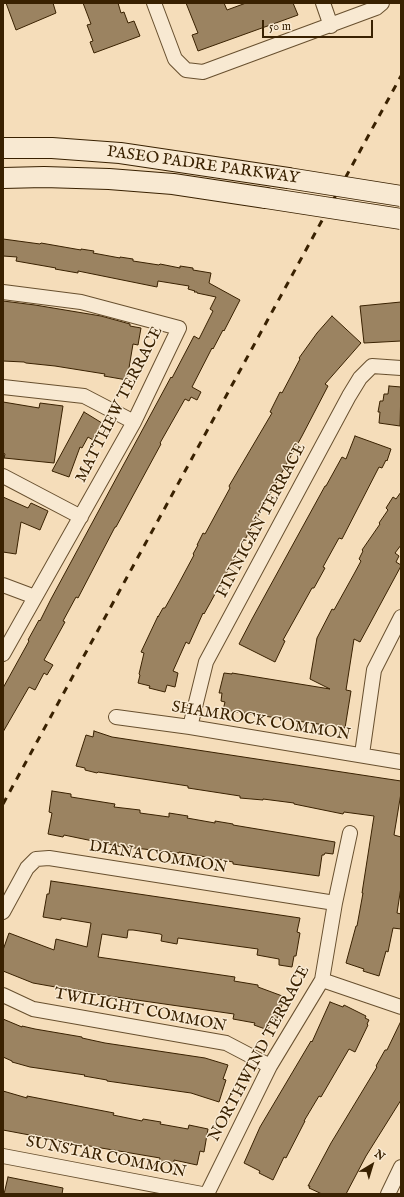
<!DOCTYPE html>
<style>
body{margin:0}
#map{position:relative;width:404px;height:1197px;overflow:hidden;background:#f5ddba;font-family:"IM FELL English",serif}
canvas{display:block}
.frame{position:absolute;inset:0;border:4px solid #392101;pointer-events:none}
.north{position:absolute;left:352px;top:1145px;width:40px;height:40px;-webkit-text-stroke:3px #f8e9d2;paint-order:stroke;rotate:38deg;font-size:11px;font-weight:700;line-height:16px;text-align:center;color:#392101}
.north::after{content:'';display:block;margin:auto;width:14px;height:18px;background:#392101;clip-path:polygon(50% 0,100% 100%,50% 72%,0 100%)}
.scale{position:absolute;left:262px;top:20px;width:111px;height:18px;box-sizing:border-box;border:2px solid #392101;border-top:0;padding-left:5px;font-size:12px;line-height:14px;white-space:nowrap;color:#392101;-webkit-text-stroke:3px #f8e9d2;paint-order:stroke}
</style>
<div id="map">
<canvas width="404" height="1197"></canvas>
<div class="frame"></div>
<div class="north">N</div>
<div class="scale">50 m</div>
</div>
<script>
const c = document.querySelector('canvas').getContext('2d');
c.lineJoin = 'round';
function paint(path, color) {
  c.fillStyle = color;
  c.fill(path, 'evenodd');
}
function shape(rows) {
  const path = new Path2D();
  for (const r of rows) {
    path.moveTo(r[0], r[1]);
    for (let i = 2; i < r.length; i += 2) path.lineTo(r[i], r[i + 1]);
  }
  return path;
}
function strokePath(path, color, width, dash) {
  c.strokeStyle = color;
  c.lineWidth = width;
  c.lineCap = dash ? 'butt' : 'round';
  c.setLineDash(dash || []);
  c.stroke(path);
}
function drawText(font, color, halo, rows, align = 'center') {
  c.font = font + ' "IM FELL English",serif';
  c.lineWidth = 3;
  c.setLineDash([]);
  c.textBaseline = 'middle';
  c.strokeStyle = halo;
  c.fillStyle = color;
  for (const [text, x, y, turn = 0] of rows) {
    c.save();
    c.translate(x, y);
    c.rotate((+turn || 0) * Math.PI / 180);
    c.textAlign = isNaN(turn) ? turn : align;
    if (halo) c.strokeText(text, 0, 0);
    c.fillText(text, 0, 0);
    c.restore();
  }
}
const building = shape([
 [6,3,53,3,56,13,16,30,6,3],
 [83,3,118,3,121,13,124,12,128,23,134,21,140,36,94,53,90,42,93,41,87,25,91,24,83,3],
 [186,3,224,3,227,10,246,3,293,3,298,15,198,51,192,35,198,33,186,3],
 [3,239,40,244,41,243,81,250,81,249,94,251,93,253,120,258,120,257,133,259,133,261,159,265,160,264,180,268,180,266,193,268,193,270,211,273,209,283,240,300,224,331,223,330,213,349,212,348,192,387,201,392,197,400,191,397,189,401,185,399,160,443,161,444,116,527,115,527,78,598,76,597,63,621,65,622,44,660,53,665,47,675,44,673,35,690,29,687,3,732,3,688,29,641,28,640,39,620,40,621,51,599,171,377,172,378,194,336,199,339,213,311,210,309,216,297,197,293,197,292,194,292,195,291,188,289,189,286,158,281,157,287,78,271,78,273,55,269,56,268,16,261,17,257,3,256,3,239],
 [3,301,35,305,101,316,130,324,130,326,141,328,138,345,133,344,127,380,104,376,105,374,55,366,26,363,24,362,3,361,3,301],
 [401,302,401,341,364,343,360,306,401,302],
 [332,316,361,343,325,384,328,386,302,436,209,605,204,614,203,613,189,644,186,642,173,671,178,673,175,687,167,685,165,692,149,688,150,686,138,683,140,675,139,674,144,653,141,652,158,616,158,617,163,608,165,608,179,583,194,555,193,554,198,545,197,545,203,533,205,534,230,488,229,486,272,413,270,412,280,392,282,393,300,359,299,358,317,333,332,316],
 [389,386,401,387,400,426,379,423,380,412,378,412,380,401,383,401,384,394,388,394,389,386],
 [3,402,39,408,40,403,63,406,54,463,4,458,5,454,3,453,3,402],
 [84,412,102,423,101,425,93,440,88,437,82,448,80,447,69,477,52,471,84,412],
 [355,436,391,449,387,461,386,460,382,468,379,467,342,539,339,538,323,567,325,568,314,588,312,588,283,640,285,641,275,662,239,644,252,619,325,486,326,486,342,457,346,459,355,436],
 [401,492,401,545,395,553,399,556,396,562,401,565,401,566,360,642,354,639,346,690,351,691,345,728,223,710,225,702,221,701,222,693,219,693,224,673,232,674,232,673,330,689,310,679,317,638,332,609,334,610,354,574,361,561,359,559,363,551,362,550,380,524,379,523,388,510,386,508,393,497,396,499,401,492],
 [3,497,28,508,31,503,48,511,40,530,21,522,16,554,3,552,3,497],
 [94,731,112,737,401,781,401,793,394,835,401,837,401,887,397,913,401,914,401,929,393,928,388,952,386,951,379,976,363,971,364,969,346,963,356,926,357,926,363,893,362,893,374,816,344,812,343,814,294,804,294,803,263,799,263,800,240,798,240,796,188,788,188,786,130,777,98,772,97,773,85,770,85,768,76,766,86,735,93,737,94,731],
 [52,791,71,794,71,797,115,804,114,807,140,810,140,813,169,817,169,813,188,816,187,818,215,823,215,821,233,824,233,825,335,842,333,854,325,853,324,855,322,855,319,876,233,864,233,862,179,852,179,853,117,846,64,835,63,837,48,834,52,813,49,812,52,791],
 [51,881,300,918,297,932,300,933,296,956,294,956,292,967,279,965,279,959,257,955,258,949,178,938,177,944,161,941,162,935,160,934,133,930,128,930,127,938,102,934,98,957,235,977,234,981,258,985,258,987,285,997,277,1019,273,1018,268,1030,254,1025,255,1023,233,1019,234,1014,95,994,95,993,61,987,61,988,33,983,3,971,3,950,9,933,54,950,56,939,87,947,91,923,61,918,61,920,43,917,47,894,49,894,51,881],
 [330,1002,343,1007,344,1005,366,1016,365,1018,369,1020,367,1024,368,1025,355,1052,349,1049,321,1097,319,1096,304,1121,305,1121,286,1158,284,1157,273,1180,259,1173,260,1171,244,1163,260,1127,311,1041,312,1042,330,1002],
 [3,1019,22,1027,22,1026,35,1029,82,1037,82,1038,105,1043,205,1058,228,1065,223,1079,226,1080,219,1102,191,1093,107,1081,107,1080,84,1076,85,1075,30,1067,12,1062,12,1061,3,1057,3,1019],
 [401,1021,401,1100,366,1156,346,1194,322,1194,309,1188,310,1186,308,1186,331,1143,377,1067,376,1066,385,1050,387,1050,401,1021],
 [3,1091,27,1098,27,1096,114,1113,113,1115,142,1121,143,1119,161,1122,160,1124,188,1129,189,1125,208,1129,204,1152,200,1151,197,1165,174,1160,174,1164,159,1162,160,1158,66,1142,35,1135,35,1136,3,1130,3,1091],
 [8,1177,63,1188,62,1194,4,1194,8,1177]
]);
const street = shape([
 [154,3,175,59,186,70,203,72,376,8,382,3],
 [323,3,331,26],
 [3,292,81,302,179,328,134,422,3,654],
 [3,387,84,396,134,422],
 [3,476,81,517],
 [3,585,35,597],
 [116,717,190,727,401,762],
 [190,727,206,662,349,396,360,378,372,366,401,368],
 [362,754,374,670,401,617],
 [3,912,27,868,36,859,49,858,335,903],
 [322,980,401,1007],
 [3,995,33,1009,226,1043,270,1066],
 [3,1156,202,1194],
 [207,1194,270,1066,322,980,335,903,350,833],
 [388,1194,401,1167]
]);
const secondary = shape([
 [3,148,52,148,120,153,288,178],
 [3,178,44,177,109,179,173,184,266,198]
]);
const rail = shape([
 [3,804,401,76]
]);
const secondaryBridge = shape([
 [288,178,401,196],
 [266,198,401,219]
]);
const streetNames = [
 ["PASEO PADRE PARKWAY",203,166,8],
 ["MATTHEW TERRACE",120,405,-63],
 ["FINNIGAN TERRACE",262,521,-62],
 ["SHAMROCK COMMON",261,722,9],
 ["DIANA COMMON",158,858,9],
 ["TWILIGHT COMMON",140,1011,11],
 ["NORTHWIND TERRACE",260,1054,-62],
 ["SUNSTAR COMMON",106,1158,11]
];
paint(building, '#9b8361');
strokePath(building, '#392101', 1);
strokePath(street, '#68502f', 16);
strokePath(secondary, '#392101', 22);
strokePath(street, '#f8e9d2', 14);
strokePath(secondary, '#f8e9d2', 20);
strokePath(rail, '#392101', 3, [7, 7]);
strokePath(secondaryBridge, '#392101', 22, []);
strokePath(secondaryBridge, '#f8e9d2', 20);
drawText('16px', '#392101', '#f8e9d2', streetNames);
</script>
